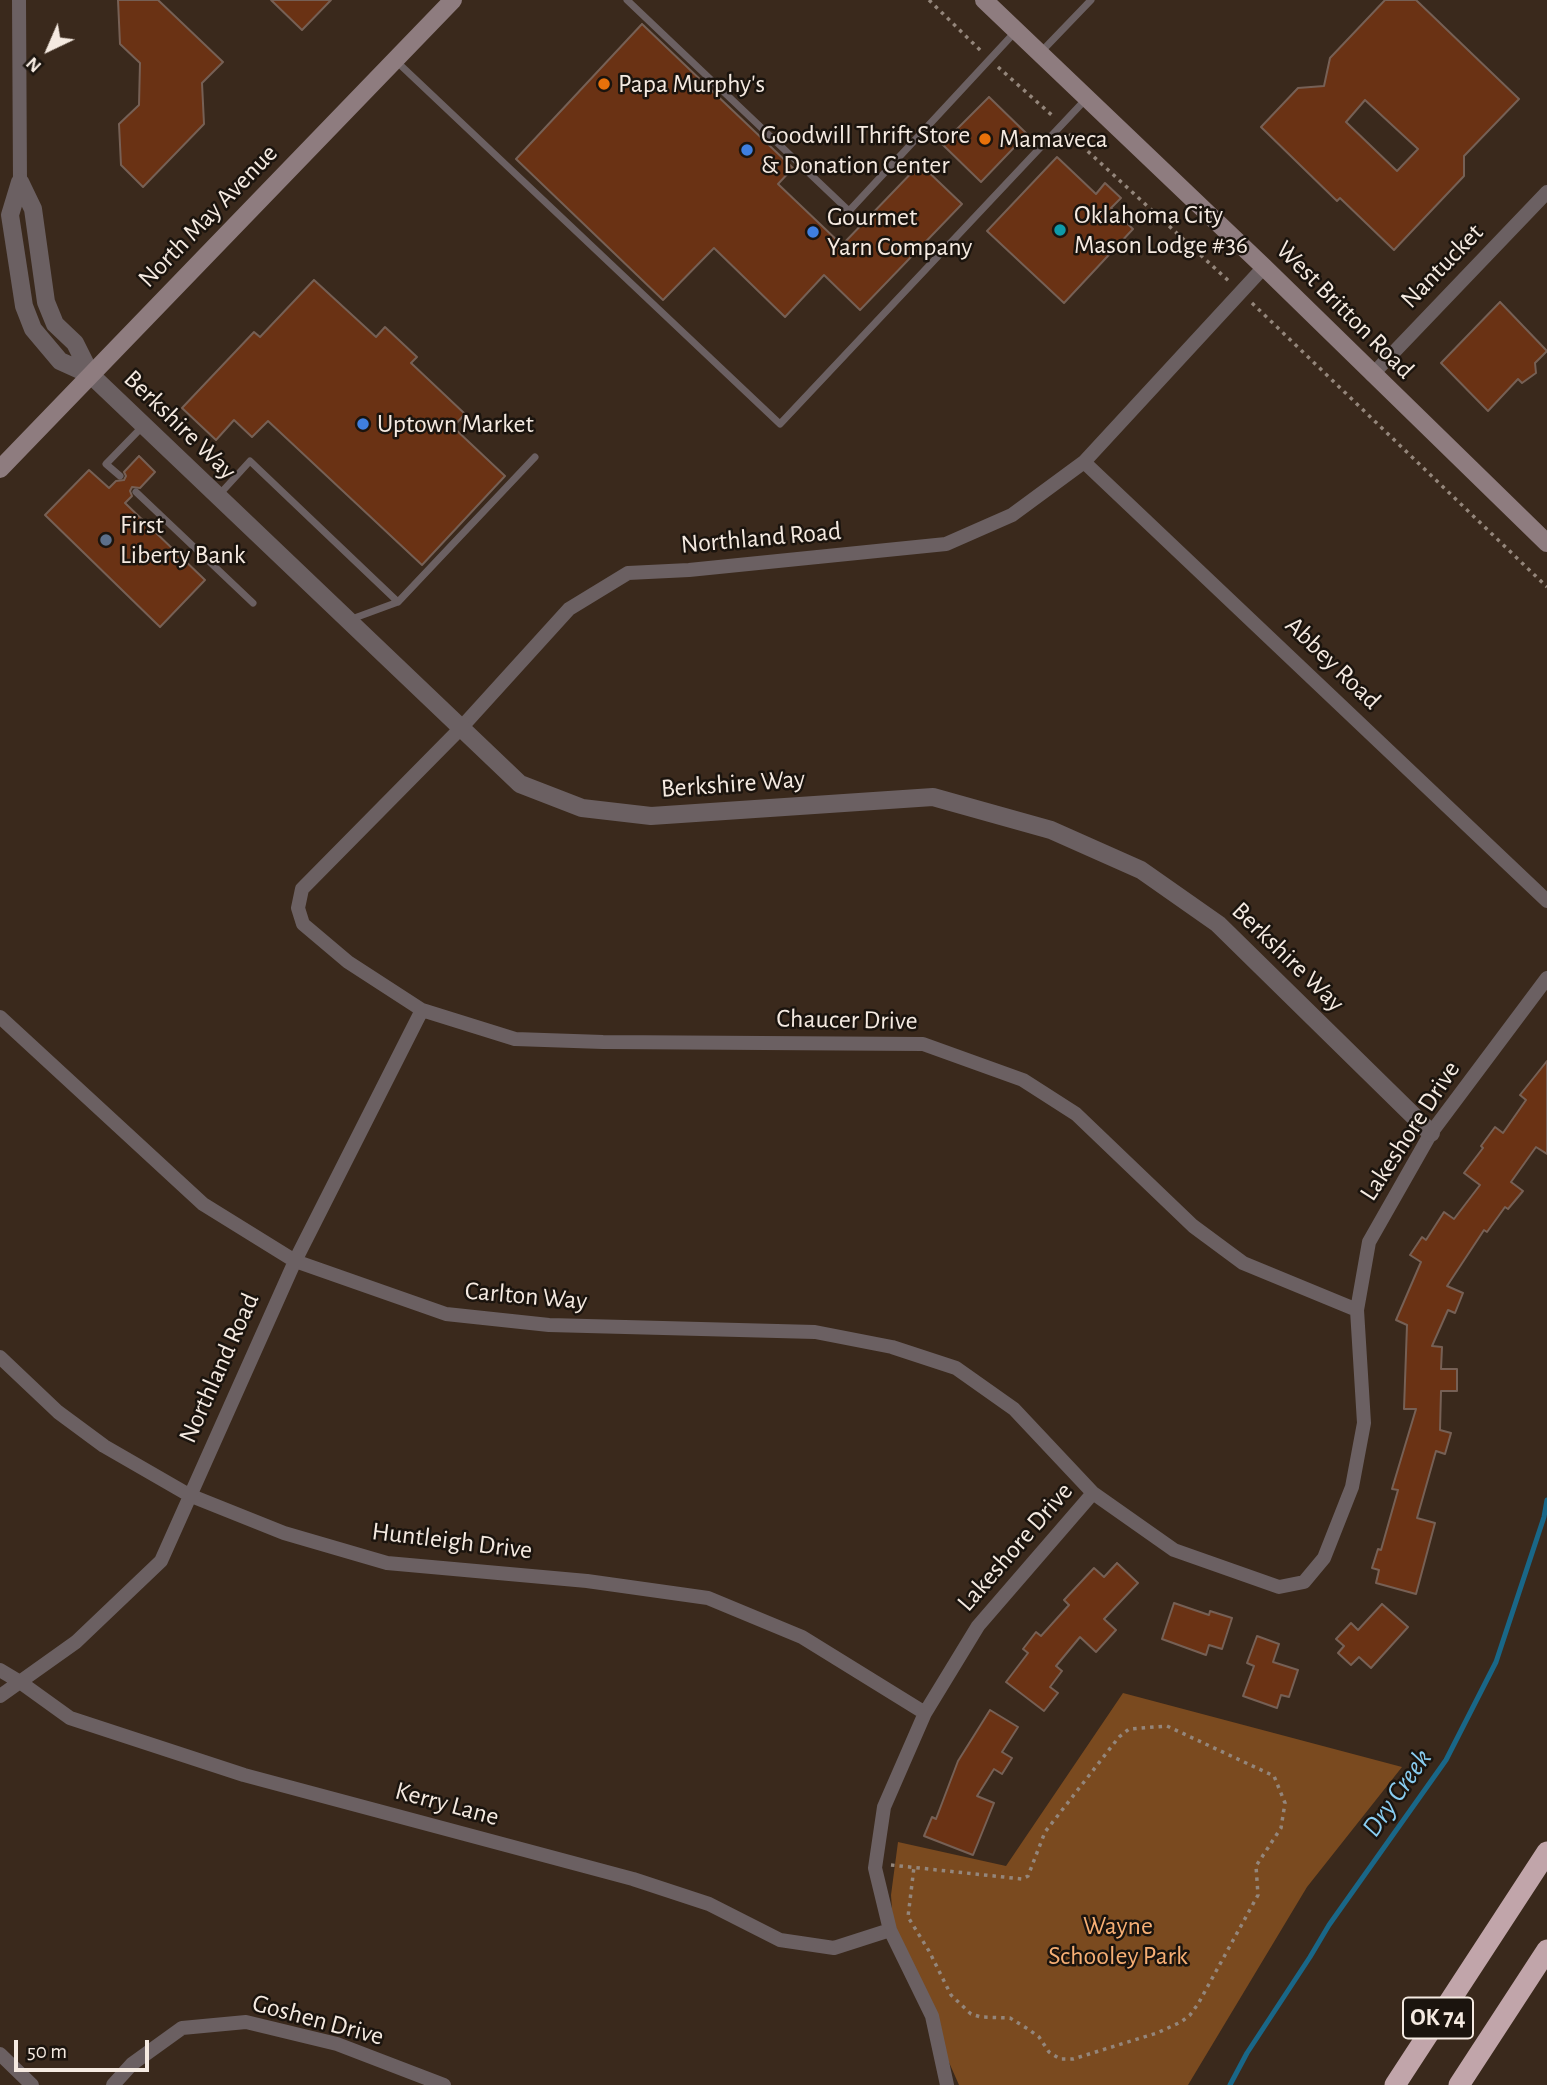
<!DOCTYPE html>
<style>
body{margin:0}
#map{position:relative;width:1547px;height:2085px;overflow:hidden;background:#3a291c;font-family:"Alegreya Sans",sans-serif}
canvas{display:block}
.north{position:absolute;left:14px;top:14px;width:70px;height:70px;-webkit-text-stroke:5px #1b140e;paint-order:stroke;rotate:224deg;font-size:19px;font-weight:700;line-height:28px;text-align:center;color:#f5eae1}
.north::after{content:'';display:block;margin:auto;width:24px;height:32px;background:#f5eae1;clip-path:polygon(50% 0,100% 100%,50% 72%,0 100%)}
.scale{position:absolute;left:14px;top:2040px;width:135px;height:32px;box-sizing:border-box;border:4px solid #f5eae1;border-top:0;padding-left:9px;font-size:21px;line-height:24px;white-space:nowrap;color:#f5eae1;-webkit-text-stroke:5px #1b140e;paint-order:stroke}
</style>
<div id="map">
<canvas width="1547" height="2085"></canvas>
<div class="north">N</div>
<div class="scale">50 m</div>
</div>
<script>
const c = document.querySelector('canvas').getContext('2d');
c.lineJoin = 'round';
function paint(path, color) {
  c.fillStyle = color;
  c.fill(path, 'evenodd');
}
function shape(rows) {
  const path = new Path2D();
  for (const r of rows) {
    path.moveTo(r[0], r[1]);
    for (let i = 2; i < r.length; i += 2) path.lineTo(r[i], r[i + 1]);
  }
  return path;
}
function strokePath(path, color, width, dash) {
  c.strokeStyle = color;
  c.lineWidth = width;
  c.lineCap = dash ? 'butt' : 'round';
  c.setLineDash(dash || []);
  c.stroke(path);
}
function drawText(font, color, halo, rows, align = 'center') {
  c.font = font + ' "Alegreya Sans",sans-serif';
  c.lineWidth = 5;
  c.setLineDash([]);
  c.textBaseline = 'middle';
  c.strokeStyle = halo;
  c.fillStyle = color;
  for (const [text, x, y, turn = 0] of rows) {
    c.save();
    c.translate(x, y);
    c.rotate((+turn || 0) * Math.PI / 180);
    c.textAlign = isNaN(turn) ? turn : align;
    if (halo) c.strokeText(text, 0, 0);
    c.fillText(text, 0, 0);
    c.restore();
  }
}
const green = shape([
 [1123,1693,1402,1767,1307,1887,1188,2085,959,2085,894,1938,891,1895,898,1842,1006,1866]
]);
const stream = shape([
 [1230,2085,1247,2053,1310,1957,1329,1925,1446,1760,1496,1662,1544,1517,1547,1500]
]);
const building = shape([
 [118,0,158,0,223,62,202,83,204,124,143,187,121,165,119,124,139,105,140,63,120,44,118,0],
 [271,0,331,0,302,30,271,0],
 [1385,0,1416,0,1519,99,1464,156,1464,176,1394,250,1340,198,1337,201,1261,127,1298,88,1324,86,1330,58,1385,0],
 [1365,100,1418,149,1397,171,1346,122,1365,100],
 [642,24,793,168,778,184,842,245,920,164,962,204,860,310,824,275,785,317,714,248,663,300,516,159,642,24],
 [989,97,1027,134,981,182,942,144,989,97],
 [1057,157,1096,194,1105,183,1121,198,1111,208,1133,229,1064,303,987,231,1057,157],
 [314,280,376,337,385,327,417,357,411,363,465,414,453,427,505,476,422,565,268,421,252,437,234,420,216,440,182,408,254,332,260,337,314,280],
 [1500,302,1547,351,1535,363,1536,373,1522,383,1518,379,1488,411,1441,363,1500,302],
 [139,456,155,472,140,488,132,487,130,491,132,496,125,503,205,580,160,627,45,515,89,470,109,488,116,481,124,480,126,476,124,472,139,456],
 [1547,1061,1547,1154,1536,1147,1511,1182,1523,1191,1508,1209,1505,1207,1487,1232,1484,1230,1447,1286,1463,1293,1455,1313,1448,1310,1432,1346,1442,1347,1441,1369,1457,1369,1457,1391,1441,1391,1440,1430,1451,1433,1445,1454,1436,1451,1417,1518,1435,1523,1416,1594,1376,1583,1379,1570,1372,1568,1378,1549,1381,1550,1398,1490,1392,1489,1416,1409,1404,1409,1407,1325,1396,1320,1421,1262,1410,1255,1422,1237,1426,1240,1444,1212,1454,1219,1480,1185,1464,1173,1483,1148,1481,1146,1495,1127,1503,1133,1526,1100,1520,1095,1547,1061],
 [1117,1563,1138,1583,1104,1619,1116,1630,1096,1652,1080,1637,1056,1666,1062,1671,1050,1687,1058,1693,1044,1711,1006,1682,1028,1653,1023,1649,1036,1632,1041,1636,1069,1605,1064,1600,1094,1568,1104,1577,1117,1563],
 [1174,1603,1209,1615,1210,1611,1232,1618,1222,1649,1209,1645,1206,1655,1162,1639,1174,1603],
 [1382,1604,1408,1627,1371,1668,1359,1657,1351,1665,1338,1653,1344,1646,1336,1639,1351,1623,1358,1630,1382,1604],
 [1257,1636,1279,1644,1273,1662,1298,1670,1289,1697,1281,1695,1277,1708,1243,1696,1254,1666,1247,1663,1257,1636],
 [990,1710,1018,1727,1002,1752,1012,1758,1002,1774,994,1769,977,1796,994,1803,973,1855,924,1836,932,1817,936,1819,958,1761,990,1710]
]);
const path = shape([
 [929,0,982,52],
 [998,67,1055,118],
 [1069,134,1231,283],
 [1252,303,1547,587],
 [891,1865,1022,1879,1028,1876,1045,1832,1119,1737,1129,1729,1167,1726,1274,1776,1285,1803,1281,1828,1256,1866,1258,1895,1198,2004,1190,2015,1181,2022,1157,2033,1073,2059,1060,2059,1049,2052,1039,2037,1028,2029,1010,2018,981,2017,971,2014,951,1995,929,1951,908,1917,914,1867]
]);
const service = shape([
 [627,0,849,211,1016,31],
 [1041,52,1091,0],
 [395,60,780,424,1086,99],
 [120,476,106,464,143,426],
 [136,492,253,603],
 [218,496,250,461,398,602],
 [349,620,398,602,535,457]
]);
const minor = shape([
 [19,0,20,182],
 [1264,267,1084,462,1012,515,946,544,689,570,628,573,569,609,460,729,302,889,298,908,303,924,348,962,422,1010,515,1039,603,1042,923,1044,1023,1080,1076,1114,1193,1226,1243,1263,1357,1310],
 [1372,375,1547,192],
 [1084,462,1547,901],
 [0,1017,203,1204,295,1261,446,1314,549,1325,815,1332,892,1347,956,1368,1014,1409,1093,1493],
 [0,1357,58,1412,104,1446,189,1495,284,1533,387,1563,587,1581,708,1598,802,1637,925,1713],
 [0,1670,20,1682,70,1718,244,1775,633,1879,709,1904,780,1940,834,1948,890,1930],
 [0,1696,76,1642,161,1561,295,1261,422,1010],
 [0,2054,32,2085],
 [113,2085,132,2064,182,2028,246,2022,337,2044,444,2085],
 [947,2085,932,2016,890,1930,875,1868,884,1807,925,1713,978,1626,1093,1493,1174,1550,1279,1587,1304,1582,1324,1558,1352,1487,1364,1423,1357,1310,1369,1242,1431,1133,1547,978]
]);
const tertiary = shape([
 [20,182,33,209,46,302,55,324,75,343,91,375,60,361,33,329,24,306,10,215,20,182],
 [91,375,520,784,582,808,651,816,933,797,1051,830,1141,870,1218,924,1431,1133]
]);
const secondary = shape([
 [984,0,1264,267,1547,543],
 [0,469,453,0]
]);
const motorway = shape([
 [1395,2085,1547,1852],
 [1459,2085,1547,1950]
]);
const markers = [
 [604,84,7,"#e8710a"],
 [985,139,7,"#e8710a"],
 [747,150,7,"#3f7fe0"],
 [1060,230,7,"#0f9aa8"],
 [813,232,7,"#3f7fe0"],
 [363,424,7,"#3f7fe0"],
 [106,540,7,"#5c6f8a"]
];
const shields = [
 [1438,2018,70]
];
const shieldNames = [
 ["OK 74",1438,2018]
];
const poiNames = [
 ["Papa Murphy's",618,84],
 ["Goodwill Thrift Store",761,135],
 ["& Donation Center",761,165],
 ["Mamaveca",999,139],
 ["Oklahoma City",1074,215],
 ["Mason Lodge #36",1074,245],
 ["Gourmet",827,217],
 ["Yarn Company",827,247],
 ["Uptown Market",377,424],
 ["First",120,525],
 ["Liberty Bank",120,555]
];
const streetNames = [
 ["North May Avenue",208,216,-46],
 ["Nantucket",1442,266,-46],
 ["West Britton Road",1345,310,45],
 ["Berkshire Way",180,425,44],
 ["Northland Road",761,538,-5],
 ["Abbey Road",1333,663,44],
 ["Berkshire Way",733,784,-4],
 ["Berkshire Way",1288,957,44],
 ["Chaucer Drive",847,1020,1],
 ["Lakeshore Drive",1410,1131,-57],
 ["Carlton Way",526,1296,5],
 ["Northland Road",219,1368,-66],
 ["Huntleigh Drive",452,1541,7],
 ["Lakeshore Drive",1015,1547,-49],
 ["Kerry Lane",447,1804,15],
 ["Goshen Drive",318,2020,15]
];
const parkNames = [
 ["Wayne",1118,1926],
 ["Schooley Park",1118,1956]
];
const waterNames = [
 ["Dry Creek",1397,1793,-55]
];
paint(green, '#7a4a1f');
strokePath(stream, '#196788', 5);
paint(building, '#6a3214');
strokePath(building, '#766055', 2);
strokePath(path, '#94867b', 3.5, [3.5, 5]);
strokePath(service, '#6b6062', 7);
strokePath(minor, '#6b6062', 14);
strokePath(tertiary, '#6b6062', 18);
strokePath(secondary, '#8e7c7f', 18);
strokePath(motorway, '#c1a5aa', 21);
for (const [x, y, r, color] of markers) {
  const dot = new Path2D();
  dot.arc(x, y, r, 0, 2 * Math.PI);
  c.fillStyle = color;
  c.fill(dot);
  strokePath(dot, '#1b140e', 2.5);
}
for (const [x, y, w] of shields) {
  const box = new Path2D();
  box.roundRect(x - w / 2, y - 20.5, w, 41, 5);
  c.fillStyle = '#1b140e';
  c.fill(box);
  strokePath(box, '#f5eae1', 2);
}
drawText('bold 24px', '#f5eae1', null, shieldNames);
drawText('26px', '#f5eae1', '#1b140e', poiNames, 'left');
drawText('26px', '#f5eae1', '#1b140e', streetNames);
drawText('26px', '#f8b075', '#1b140e', parkNames);
drawText('italic 28px', '#89cdf1', '#1b140e', waterNames);
</script>
